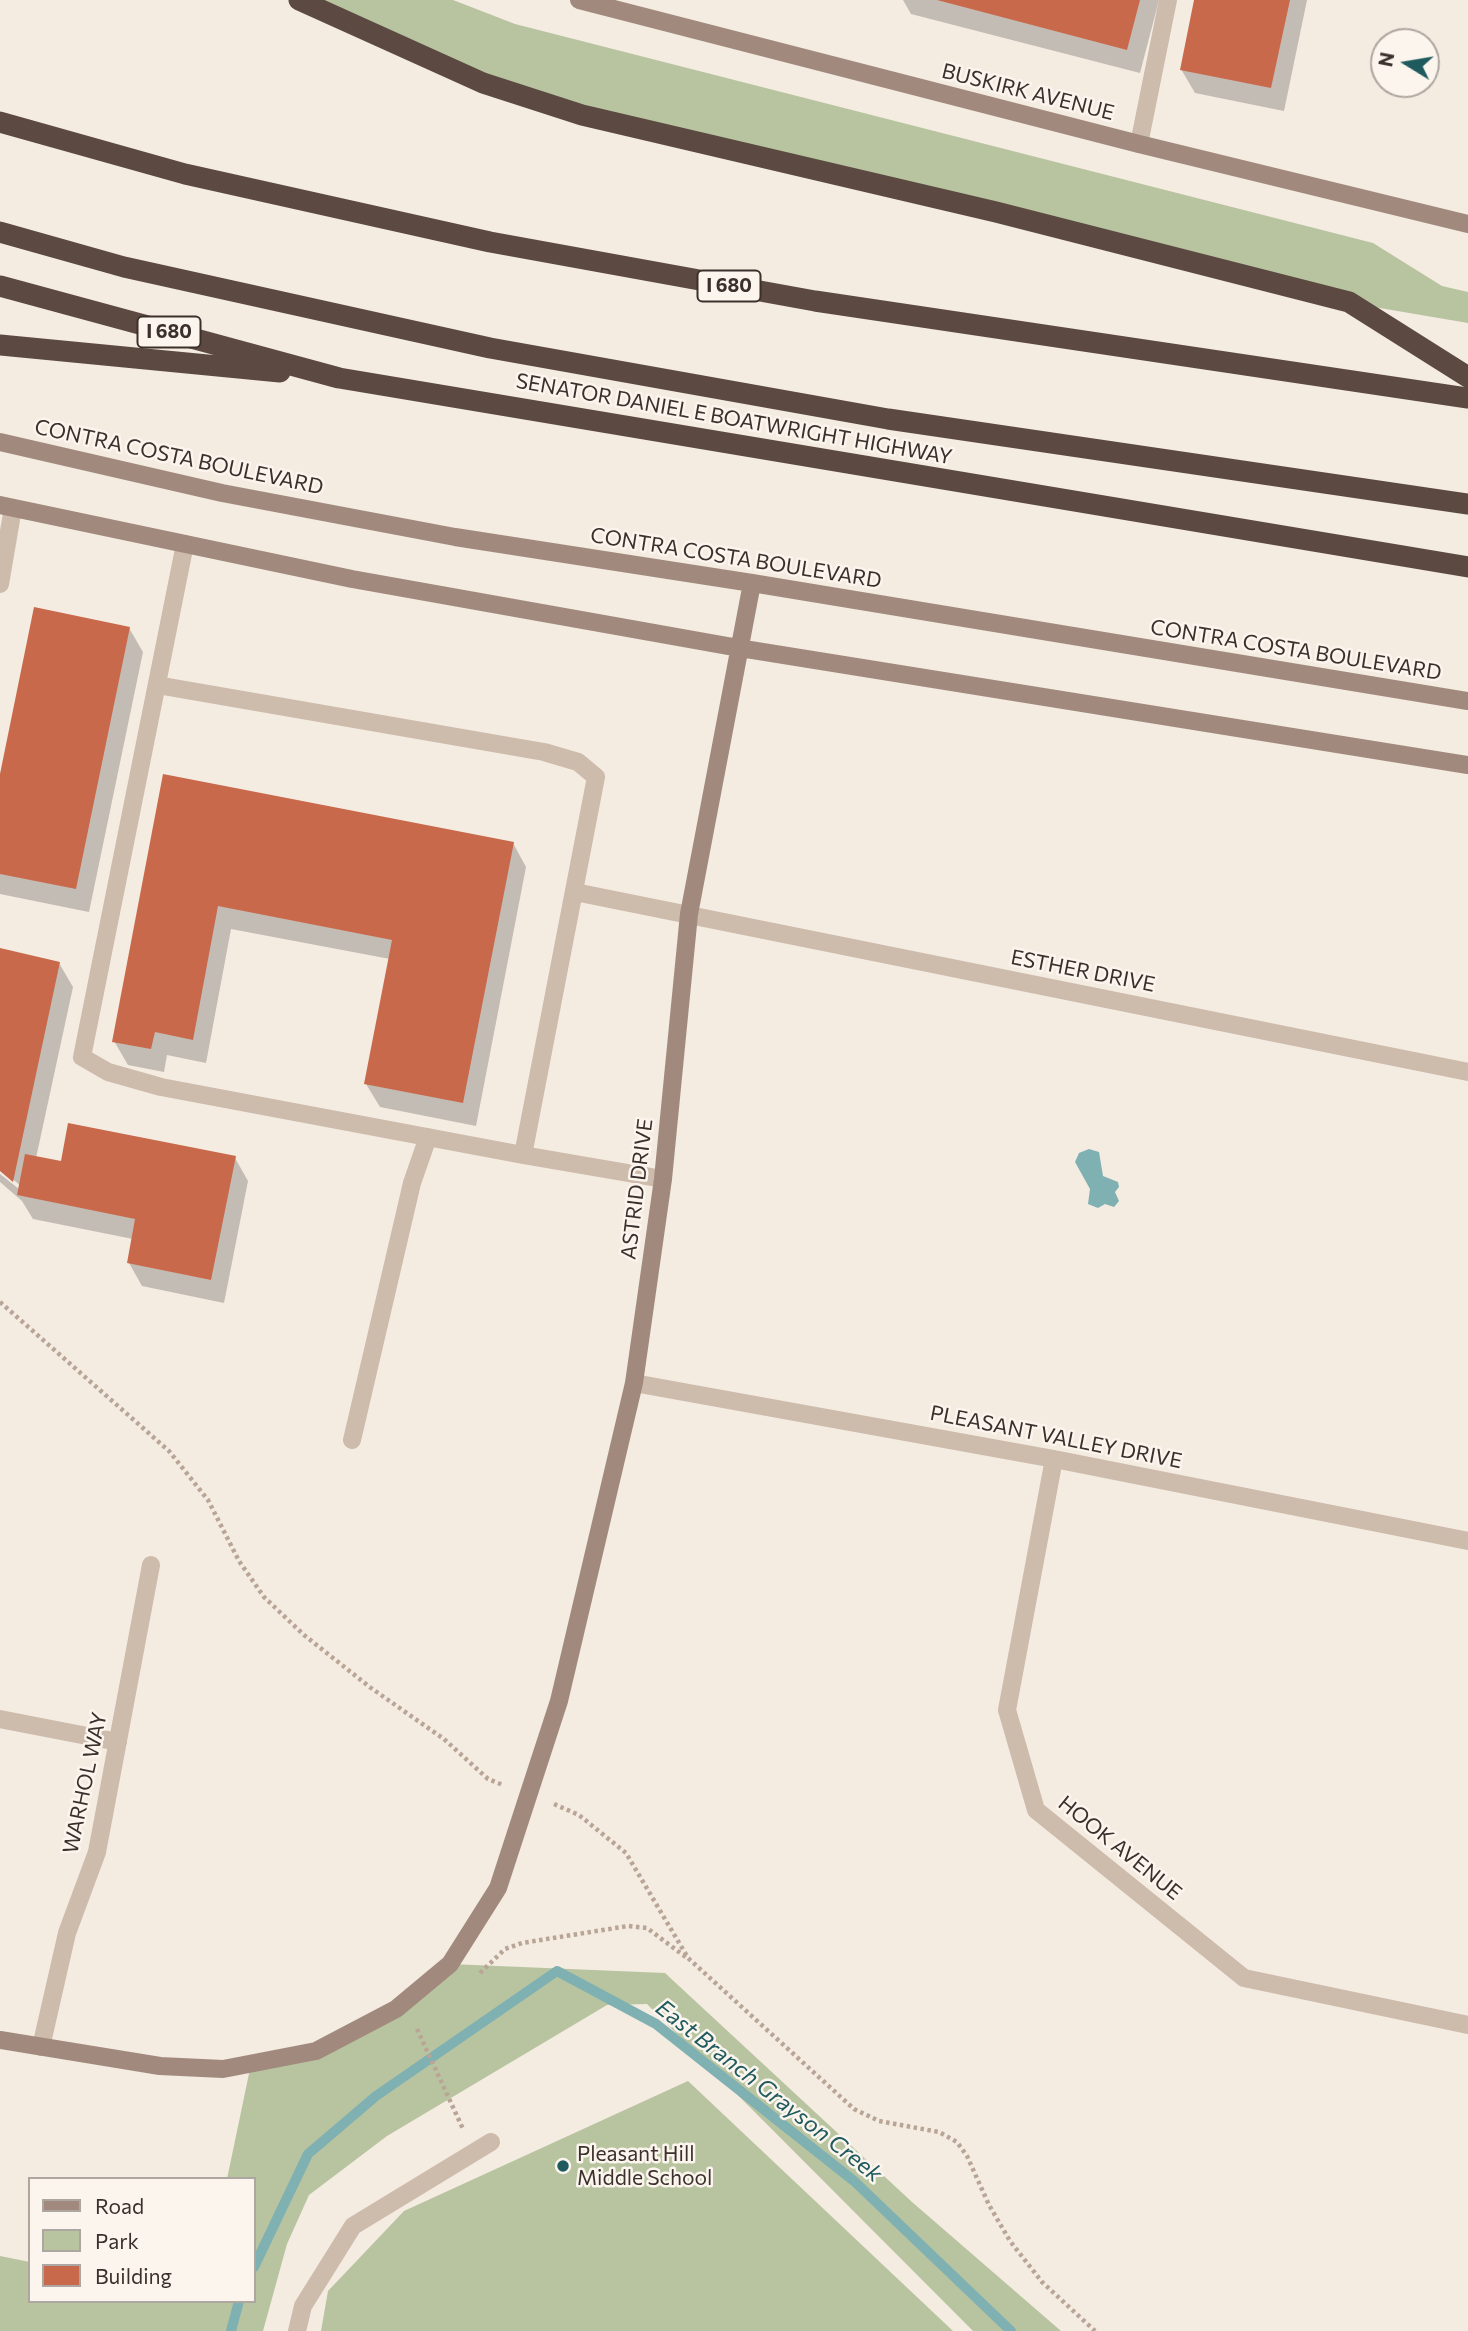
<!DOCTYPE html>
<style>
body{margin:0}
#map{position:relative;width:1468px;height:2331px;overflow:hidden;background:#f4ebe1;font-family:Commissioner,sans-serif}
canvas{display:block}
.legend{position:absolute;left:28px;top:2177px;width:228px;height:126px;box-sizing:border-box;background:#fbf5ee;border:2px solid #aea6a0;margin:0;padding:9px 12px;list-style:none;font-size:21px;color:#3b302b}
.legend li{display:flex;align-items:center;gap:14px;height:35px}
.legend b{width:35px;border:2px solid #aea6a0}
.north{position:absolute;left:1370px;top:28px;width:70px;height:70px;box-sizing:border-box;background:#fbf5ee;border:2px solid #aea6a0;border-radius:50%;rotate:281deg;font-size:19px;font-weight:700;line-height:28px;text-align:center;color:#3b302b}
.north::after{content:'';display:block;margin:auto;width:24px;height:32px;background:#1f5a5e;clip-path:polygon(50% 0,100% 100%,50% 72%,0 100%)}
</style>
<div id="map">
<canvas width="1468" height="2331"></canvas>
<ul class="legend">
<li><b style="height:9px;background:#a18a7d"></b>Road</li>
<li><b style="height:19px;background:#b8c4a0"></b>Park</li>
<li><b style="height:19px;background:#c8694b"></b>Building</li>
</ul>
<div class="north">N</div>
</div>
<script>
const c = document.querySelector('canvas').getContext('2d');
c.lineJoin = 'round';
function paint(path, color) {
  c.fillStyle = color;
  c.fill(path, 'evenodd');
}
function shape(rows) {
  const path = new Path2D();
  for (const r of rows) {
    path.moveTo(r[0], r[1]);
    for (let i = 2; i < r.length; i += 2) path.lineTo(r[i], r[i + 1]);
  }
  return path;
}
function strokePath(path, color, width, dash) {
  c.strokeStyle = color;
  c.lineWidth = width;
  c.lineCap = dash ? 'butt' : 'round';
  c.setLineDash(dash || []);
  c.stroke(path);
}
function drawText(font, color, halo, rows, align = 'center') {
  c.font = font + ' Commissioner,sans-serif';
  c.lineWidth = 5;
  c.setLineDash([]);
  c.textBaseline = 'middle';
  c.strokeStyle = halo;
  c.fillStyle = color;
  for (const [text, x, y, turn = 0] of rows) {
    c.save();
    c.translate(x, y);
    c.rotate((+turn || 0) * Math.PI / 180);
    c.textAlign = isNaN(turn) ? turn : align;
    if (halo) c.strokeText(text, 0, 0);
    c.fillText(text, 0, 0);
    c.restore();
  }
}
const green = shape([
 [299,0,453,0,515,24,1373,243,1442,286,1468,292,1468,323,1374,307,582,115],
 [450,1964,665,1973,912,2202,1061,2331,973,2331,647,2004,607,2005,387,2136,309,2195,287,2244,263,2331,0,2331,0,2256,30,2262,30,2301,254,2301,254,2179,227,2179,251,2064,316,2051],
 [688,2081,953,2331,321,2331,328,2291,404,2211]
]);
const water = shape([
 [1089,1149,1099,1152,1103,1176,1118,1182,1119,1187,1115,1192,1119,1201,1114,1207,1105,1204,1098,1208,1088,1204,1090,1189,1075,1162,1079,1153]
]);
const shadow = shape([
 [903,0,1159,0,1140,73,911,14],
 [1196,0,1307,0,1284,111,1195,93,1181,69],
 [129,628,143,652,89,912,0,894,0,782],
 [165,776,513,843,526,867,476,1126,380,1107,366,1084,390,959,231,929,206,1063,167,1055,164,1072,128,1065,114,1041],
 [0,950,59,963,73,987,36,1158,62,1163,235,1158,248,1181,224,1303,142,1286,129,1263,133,1239,33,1219,22,1201,0,1182,0,1174,19,1189,21,1186,0,1169]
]);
const stream = shape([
 [254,2267,308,2154,376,2096,557,1971,656,2024,854,2181,1011,2331],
 [231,2331,239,2301]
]);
const building = shape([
 [937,0,1140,0,1127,50],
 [1194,0,1290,0,1271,88,1180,70],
 [34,607,130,627,76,889,0,874,0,774],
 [163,774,514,842,463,1103,364,1084,392,940,218,906,193,1040,155,1032,151,1049,112,1042],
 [0,948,60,962,13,1182,0,1171],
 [68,1123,236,1156,211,1280,127,1263,135,1219,17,1195,25,1154,61,1161]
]);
const path = shape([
 [0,1302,169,1451,208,1500,239,1561,264,1597,304,1635,371,1688,444,1739,488,1779,503,1785],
 [554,1804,579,1815,626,1853,688,1958,854,2109,879,2121,939,2132,957,2142,967,2156,989,2205,1010,2241,1042,2282,1095,2331],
 [480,1973,505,1949,522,1943,628,1926,647,1928,687,1958],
 [417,2029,463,2129]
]);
const lane = shape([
 [185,544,82,1057,108,1072,161,1087,523,1155,663,1179],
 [157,685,544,752,578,762,596,777,523,1155],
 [352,1440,412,1183,428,1137],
 [0,1719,118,1742],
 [41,2047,67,1933,97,1852,151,1565],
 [297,2331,303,2306,353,2226,491,2142]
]);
const street = shape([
 [1139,144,1168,0],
 [0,584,13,508],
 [575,892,1468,1072],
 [634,1383,1054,1459,1468,1541],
 [1054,1459,1007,1710,1036,1810,1244,1978,1468,2025]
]);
const secondary = shape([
 [579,0,1139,144,1468,224],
 [0,442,222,493,455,537,752,583,1468,701],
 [0,505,352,579,739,648,1468,765],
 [0,2040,160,2066,223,2069,316,2051,396,2009,450,1964,498,1888,559,1701,634,1383,663,1179,689,914,752,583]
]);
const highway = shape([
 [299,0,483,83,582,115,996,212,1349,302,1468,377],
 [0,122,185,174,490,242,815,301,1468,398],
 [0,232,124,267,490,348,888,419,1468,504],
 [0,286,339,378,1468,567],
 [0,345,280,372]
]);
const markers = [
 [563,2166,7,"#1f5a5e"]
];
const shields = [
 [729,286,63],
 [169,332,63]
];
const shieldNames = [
 ["I 680",729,286],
 ["I 680",169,332]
];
const streetNames = [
 ["BUSKIRK AVENUE",1028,92,14],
 ["SENATOR DANIEL E BOATWRIGHT HIGHWAY",734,419,10],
 ["CONTRA COSTA BOULEVARD",179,457,12],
 ["CONTRA COSTA BOULEVARD",736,558,9],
 ["CONTRA COSTA BOULEVARD",1296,650,9],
 ["ESTHER DRIVE",1083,971,11],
 ["ASTRID DRIVE",637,1189,-83],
 ["PLEASANT VALLEY DRIVE",1056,1437,11],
 ["WARHOL WAY",85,1783,-78],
 ["HOOK AVENUE",1120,1848,39]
];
const poiNames = [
 ["Pleasant Hill",577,2154],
 ["Middle School",577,2178]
];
const waterNames = [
 ["East Branch Grayson Creek",769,2091,38]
];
paint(green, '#b8c4a0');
paint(water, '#7fb0b2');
paint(shadow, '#0003');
strokePath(stream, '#7fb0b2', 10);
paint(building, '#c8694b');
strokePath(path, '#b9a596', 4.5, [3.5, 3.5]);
strokePath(lane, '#cdbbac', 18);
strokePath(street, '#cdbbac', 18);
strokePath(secondary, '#a18a7d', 18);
strokePath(highway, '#5c4a42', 21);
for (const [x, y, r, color] of markers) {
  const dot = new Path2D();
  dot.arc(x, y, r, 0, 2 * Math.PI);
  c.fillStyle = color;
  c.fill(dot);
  strokePath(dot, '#fbf5ee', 2.5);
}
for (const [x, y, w] of shields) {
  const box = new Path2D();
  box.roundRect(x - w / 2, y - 15.5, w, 31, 5);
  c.fillStyle = '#fbf5ee';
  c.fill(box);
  strokePath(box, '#3b302b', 2);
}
drawText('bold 19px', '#3b302b', null, shieldNames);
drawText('21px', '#3b302b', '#fbf5ee', streetNames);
drawText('21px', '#3b302b', '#fbf5ee', poiNames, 'left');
drawText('italic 23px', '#1f5a5e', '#fbf5ee', waterNames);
</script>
